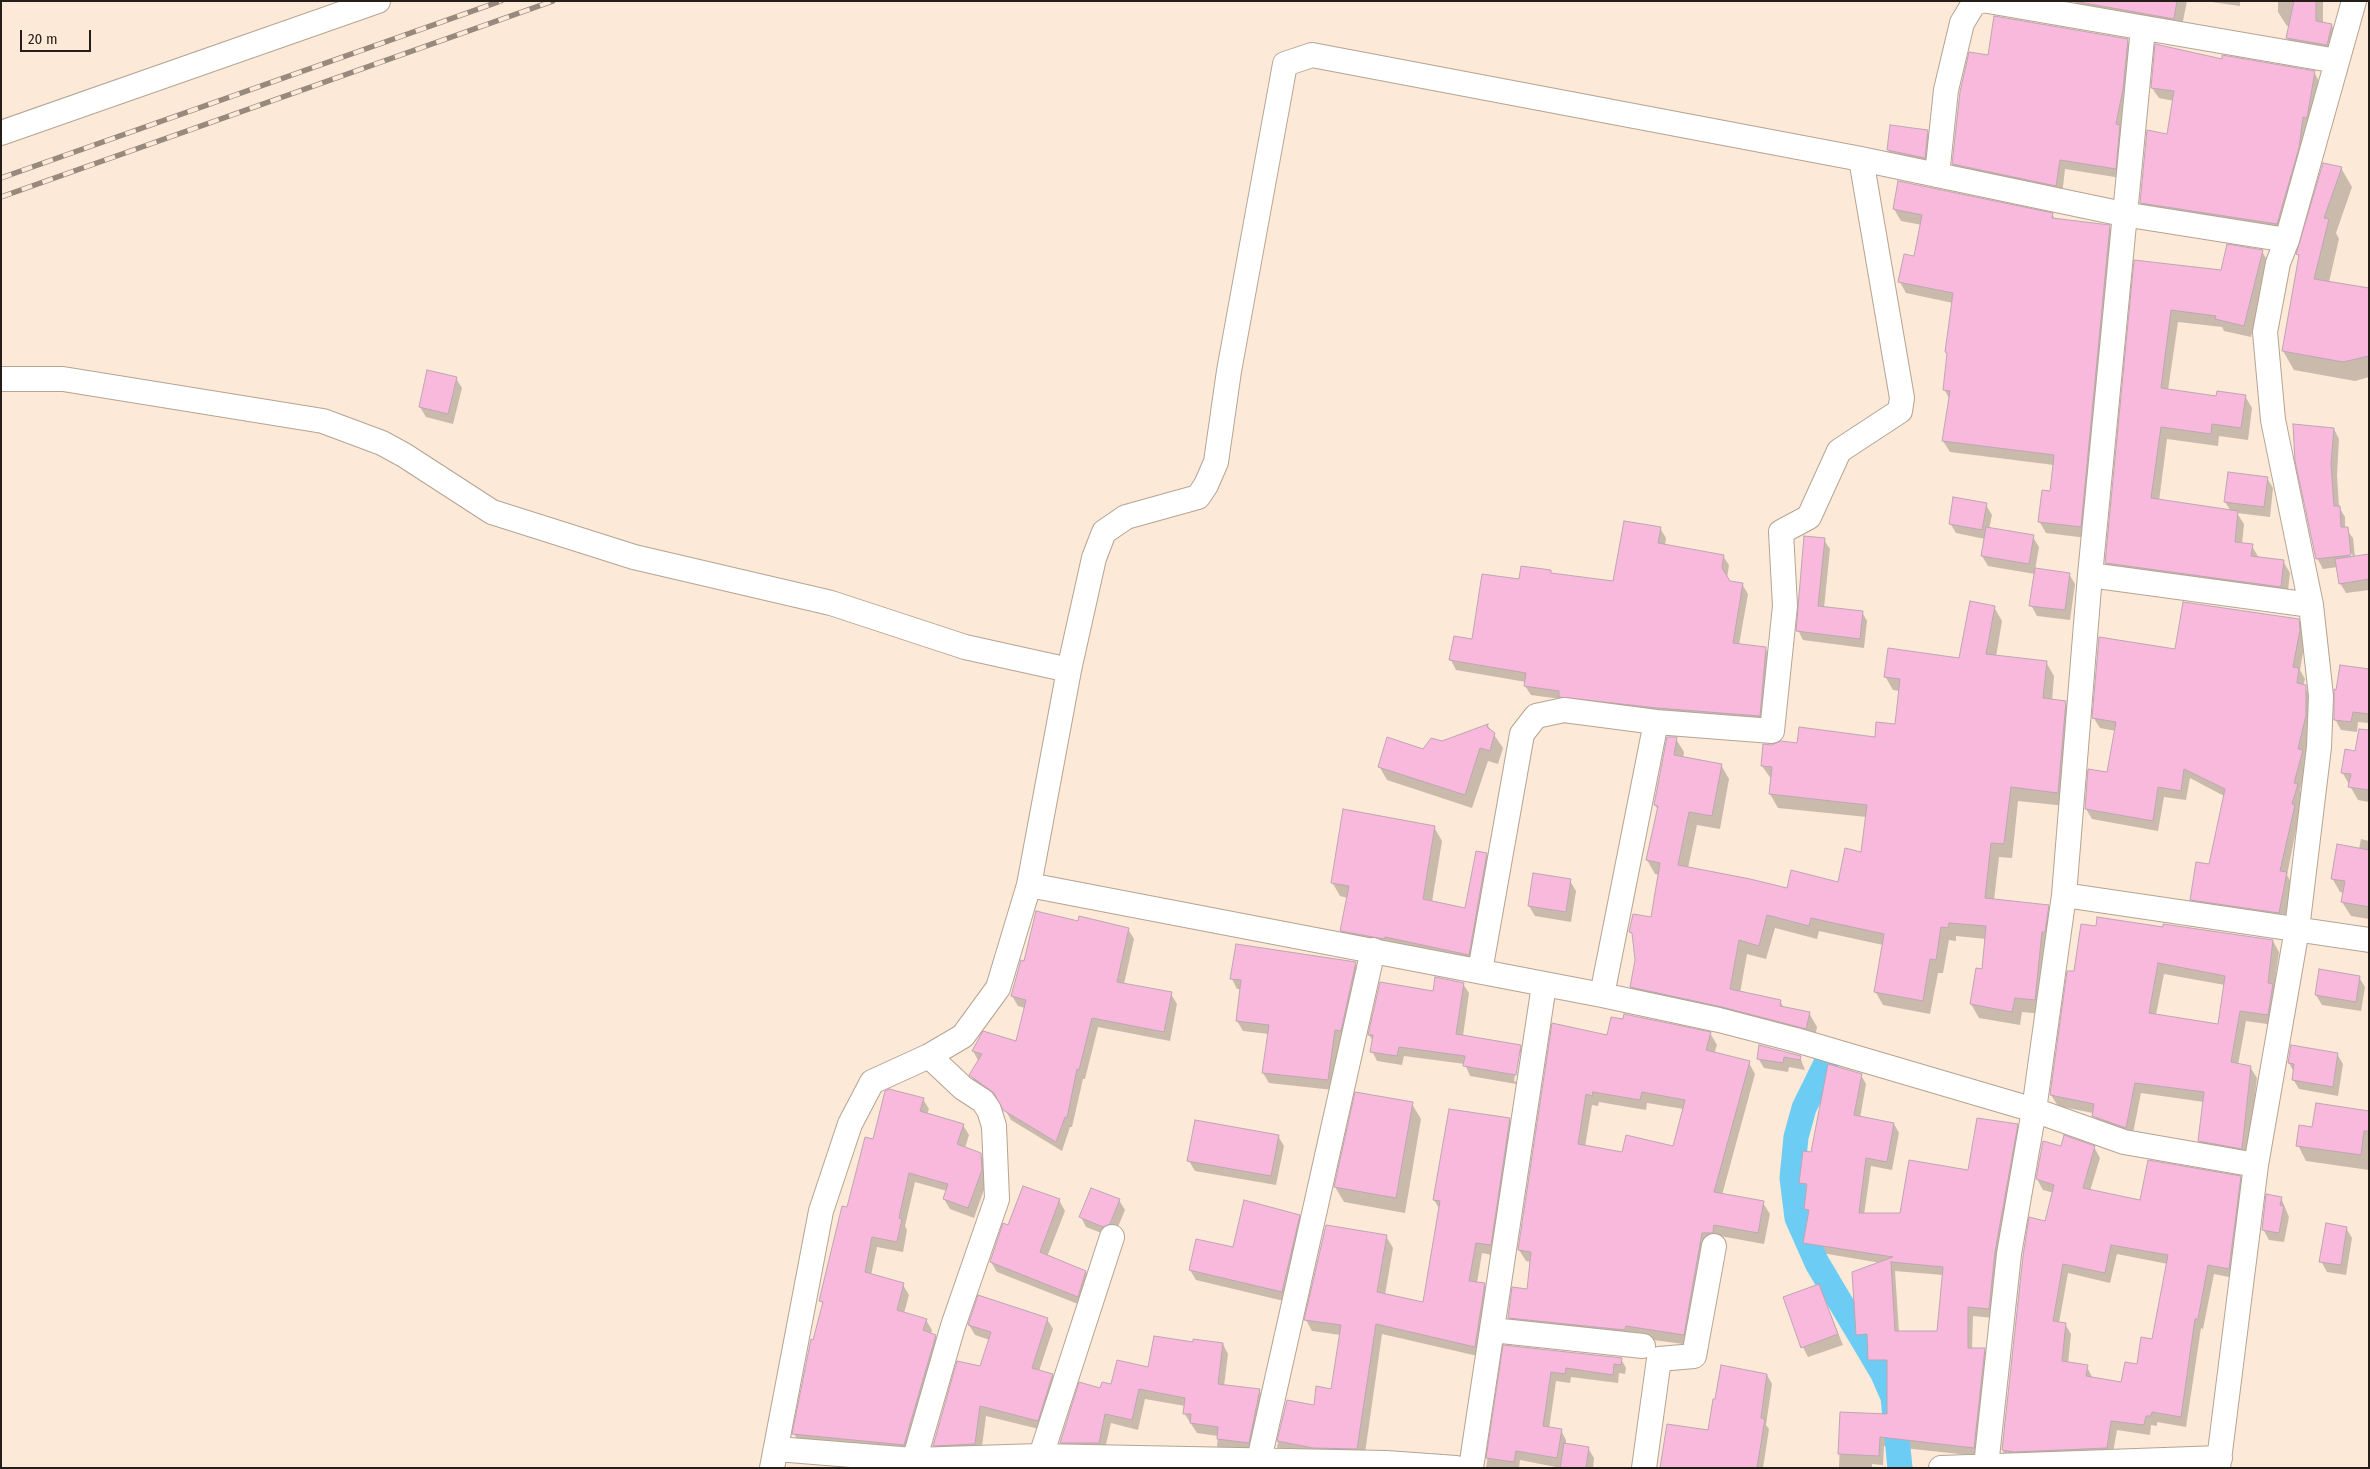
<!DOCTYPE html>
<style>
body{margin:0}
#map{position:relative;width:2370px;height:1469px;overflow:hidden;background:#fce9d7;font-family:"Fira Sans Condensed",sans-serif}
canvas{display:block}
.frame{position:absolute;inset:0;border:2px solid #251e18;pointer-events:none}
.scale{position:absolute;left:20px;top:30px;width:71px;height:22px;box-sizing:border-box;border:2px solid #251e18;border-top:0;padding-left:6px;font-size:15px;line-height:18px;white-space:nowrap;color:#251e18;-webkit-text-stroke:4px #fce9d7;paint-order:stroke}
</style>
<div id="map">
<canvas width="2370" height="1469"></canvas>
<div class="frame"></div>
<div class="scale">20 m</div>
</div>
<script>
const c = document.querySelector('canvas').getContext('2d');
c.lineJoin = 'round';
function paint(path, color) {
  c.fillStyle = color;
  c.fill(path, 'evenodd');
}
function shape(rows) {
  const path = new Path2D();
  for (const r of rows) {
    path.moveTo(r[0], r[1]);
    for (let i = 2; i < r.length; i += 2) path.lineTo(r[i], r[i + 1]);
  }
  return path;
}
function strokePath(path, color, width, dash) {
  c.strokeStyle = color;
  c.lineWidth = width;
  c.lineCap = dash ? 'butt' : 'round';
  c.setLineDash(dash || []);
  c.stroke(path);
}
const shadow = shape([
 [2074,1,2187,1,2181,31,2082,14],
 [2204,1,2240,1,2240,6],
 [2278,1,2323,1,2323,24,2332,26,2340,40,2335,59,2295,52,2287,38,2290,26,2287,26,2278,12],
 [2127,40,2133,50,2121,178,2065,169,2062,196,1959,174,1953,164,1989,56],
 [2223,60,2314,72,2320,83,2283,235,2147,213,2141,202,2168,135,2174,101,2159,98,2152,88],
 [1927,131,1933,141,1930,168,1894,160,1888,150],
 [2341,168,2352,187,2336,233,2339,239,2329,282,2369,289,2369,377,2355,381,2294,370,2283,351,2299,258,2297,254],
 [1894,209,2052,214,2055,219,2109,227,2116,238,2087,538,2046,533,2039,521,2051,492,2054,465,1950,452,1943,441,1950,400,1944,389,1948,356,1946,352,1953,303,1906,293,1900,282,1915,257,1922,225,1901,221],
 [2262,251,2269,264,2251,337,2224,331,2222,327,2178,322,2168,390,2217,397,2245,396,2252,408,2248,440,2219,436,2218,446,2167,439,2159,501,2231,511,2225,502,2267,478,2273,488,2270,517,2237,513,2244,524,2242,544,2252,546,2259,558,2283,561,2290,573,2287,599,2113,575,2106,563,2135,261,2222,271],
 [456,378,462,388,453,424,426,417,420,407],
 [2334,429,2339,439,2337,475,2339,507,2345,517,2345,528,2353,538,2355,557,2369,555,2369,590,2346,593,2340,583,2338,567,2323,569,2317,558],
 [2349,549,2354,558,2351,558,2347,550],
 [1986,505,1992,515,1989,529,2033,537,2039,547,2035,570,2069,574,2075,584,2070,620,2037,616,2031,605,2035,574,1988,566,1982,556,1985,539,1956,533,1950,523],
 [1660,528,1666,538,1665,545,1723,556,1729,565,1727,578,1730,582,1742,584,1748,594,1739,645,1765,648,1771,658,1765,726,1531,695,1525,686,1526,682,1456,670,1451,660,1473,640,1520,581,1550,571,1552,574,1614,583],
 [1824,540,1830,549,1824,608,1862,612,1867,621,1864,648,1803,640,1798,630],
 [1994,607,2002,621,1996,657,2046,662,2054,676,2052,701,2065,702,2073,716,2066,806,2018,801,2012,858,1999,857,1994,900,2048,906,2056,920,2043,1014,2022,1012,2020,1025,1979,1018,1971,1004,1983,971,1986,939,1956,936,1956,941,1949,940,1943,973,1938,973,1930,1014,1883,1005,1875,991,1883,945,1819,931,1817,939,1775,928,1766,959,1747,954,1740,993,1780,1001,1784,1008,1809,1013,1817,1027,1814,1042,1639,1001,1631,987,1637,960,1634,938,1631,932,1652,919,1660,875,1655,874,1647,860,1658,810,1655,805,1676,739,1684,752,1683,758,1721,765,1729,779,1720,829,1697,825,1688,868,1788,890,1839,883,1862,853,1867,817,1778,808,1770,794,1772,780,1762,766,1798,744,1876,738,1896,725,1900,691,1893,690,1885,676,1960,659],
 [2298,620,2304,631,2305,641,2300,670,2305,679,2303,686,2311,696,2312,727,2305,755,2308,762,2300,790,2303,795,2287,875,2292,884,2285,923,2197,910,2191,899,2210,865,2224,796,2190,778,2186,800,2164,797,2158,831,2092,819,2086,809,2108,774,2116,731,2100,728,2093,717,2176,651],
 [2369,670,2369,723,2358,722,2357,732,2341,730,2335,719],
 [1488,726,1503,748,1498,764,1488,761,1472,808,1387,780,1379,766],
 [2369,755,2369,802,2358,800,2342,772],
 [1434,827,1442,841,1432,902,1466,910,1486,854,1494,867,1476,968,1349,944,1341,930,1348,898,1340,896,1332,882],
 [2361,839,2369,841,2369,919,2351,916,2342,902,2344,893,2340,892,2332,878,2359,849],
 [1570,881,1576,891,1571,922,1535,916,1529,906],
 [1079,923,1128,929,1134,939,1124,984,1171,994,1177,1004,1170,1041,1098,1027,1085,1079,1083,1079,1072,1127,1070,1127,1062,1151,1011,1120,1001,1103,977,1085,971,1075,979,1062,973,1051,1016,1042,1025,1008,1018,1006,1012,996,1025,962],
 [2097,928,2164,928,2273,941,2279,952,2274,988,2279,996,2274,1025,2246,1021,2238,1065,2250,1067,2257,1078,2248,1159,2205,1151,2199,1141,2204,1102,2141,1093,2132,1138,2099,1126,2093,1113,2058,1106,2051,1095,2075,973],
 [2164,974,2225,985,2219,1026,2156,1015],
 [1355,963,1361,973,1346,1041,1341,1040,1333,1090,1269,1083,1263,1073,1269,1034,1243,1031,1237,1021,1241,989,1237,989,1232,979],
 [2359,977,2365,987,2361,1011,2322,1005,2316,995],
 [1463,984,1469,993,1463,1036,1520,1046,1526,1056,1522,1085,1470,1076,1465,1064,1404,1056,1402,1065,1377,1061,1372,1051,1373,1041,1369,1035,1434,993],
 [1519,1053,1521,1053,1517,1082,1514,1081],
 [1710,1033,1717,1045,1714,1054,1749,1063,1755,1074,1722,1195,1763,1203,1770,1214,1764,1244,1720,1236,1690,1345,1632,1337,1515,1329,1509,1318,1528,1290,1531,1262,1526,1261,1519,1250,1608,1037],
 [1599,1102,1646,1110,1647,1103,1684,1109,1674,1148,1623,1153,1585,1147,1592,1105,1598,1106],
 [1760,1046,1800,1057,1805,1070,1789,1067,1788,1072,1764,1068,1758,1058],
 [2337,1054,2343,1064,2338,1096,2299,1089,2293,1079,2294,1072,2289,1063],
 [1861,1075,1866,1084,1860,1118,1894,1124,1899,1133,1892,1170,1871,1166,1864,1215,1901,1214,1969,1171,2017,1125,2022,1135,1994,1318,1973,1316,1972,1349,1984,1349,1989,1359,1979,1456,1884,1446,1883,1465,1872,1464,1872,1468,1839,1468,1841,1414,1888,1416,1888,1369,1874,1369,1869,1360,1869,1343,1863,1344,1858,1334,1881,1263,1810,1251,1805,1242,1809,1216,1805,1209,1808,1192,1800,1183,1812,1153],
 [1895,1271,1943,1275,1938,1332,1899,1332],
 [923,1099,929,1109,927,1114,963,1125,969,1135,965,1148,980,1154,986,1164,987,1181,974,1218,950,1209,944,1199,947,1191,915,1182,905,1226,907,1230,903,1252,877,1247,871,1275,903,1285,909,1295,904,1313,926,1320,932,1330,931,1334,935,1336,941,1346,910,1455,800,1444,794,1434,812,1340,814,1341,823,1305,821,1301,848,1209,874,1140],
 [1412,1104,1421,1119,1405,1213,1344,1202,1335,1187],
 [2369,1113,2369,1170,2306,1161,2298,1145,2313,1128],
 [1509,1119,1516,1131,1497,1256,1482,1253,1477,1283,1484,1284,1491,1296,1482,1357,1382,1334,1364,1460,1284,1458,1277,1447,1287,1401,1315,1406,1333,1390,1341,1335,1312,1331,1306,1320,1386,1236,1393,1248,1385,1295,1424,1304,1440,1210,1434,1200],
 [1278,1136,1284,1146,1276,1185,1195,1171,1189,1161],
 [2094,1147,2100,1158,2090,1191,2141,1201,2240,1177,2246,1188,2234,1278,2214,1274,2203,1329,2201,1328,2186,1427,2157,1422,2157,1426,2151,1425,2150,1435,2117,1430,2112,1458,2008,1462,2003,1452,2024,1256,2046,1222,2054,1193,2043,1190,2037,1179,2062,1148],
 [2117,1254,2168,1264,2154,1340,2138,1365,2123,1383,2093,1379,2087,1367,2068,1364,2071,1334,2065,1324,2059,1323,2068,1273,2110,1283],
 [2281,1198,2289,1217,2284,1242,2269,1240,2263,1229],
 [1059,1200,1065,1211,1047,1257,1086,1272,1092,1282,1083,1306,997,1272,991,1262,1009,1227],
 [1119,1200,1125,1210,1115,1234,1109,1236,1086,1227,1081,1217],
 [1299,1217,1305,1227,1288,1302,1196,1280,1190,1270],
 [2346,1228,2352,1238,2346,1275,2327,1272,2321,1261],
 [1819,1286,1843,1345,1808,1357,1803,1347],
 [1047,1319,1053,1329,1039,1371,1052,1375,1058,1385,1043,1430,986,1416,981,1454,940,1455,934,1445,981,1367,990,1340,975,1335,969,1325],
 [1194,1344,1223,1344,1228,1354,1224,1386,1259,1390,1265,1400,1253,1456,1223,1455,1217,1446,1218,1436,1197,1433,1184,1413,1185,1406,1145,1399,1138,1430,1111,1423,1104,1453,1067,1452,1061,1443,1101,1389,1149,1369],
 [1505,1346,1621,1359,1626,1368,1625,1374,1619,1373,1618,1383,1571,1377,1570,1383,1556,1381,1549,1429,1561,1430,1566,1440,1566,1444,1588,1448,1594,1458,1593,1468,1561,1468,1520,1460,1519,1468,1486,1468],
 [1767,1375,1772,1384,1766,1425,1769,1429,1763,1468,1661,1468,1709,1431]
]);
const canal = shape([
 [1832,1051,1804,1108,1796,1137,1792,1178,1797,1218,1817,1263,1882,1372,1893,1397,1900,1468]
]);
const building = shape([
 [2073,1,2177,1,2174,19,2073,1],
 [2294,1,2316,1,2316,21,2332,24,2327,45,2286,38,2294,1],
 [1994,16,2128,39,2123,89,2116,124,2120,125,2116,169,2060,160,2056,186,1952,164,1960,92,1969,52,1988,55,1994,16],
 [2155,44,2222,59,2222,55,2315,71,2307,118,2303,117,2299,148,2277,224,2140,203,2147,130,2167,134,2174,91,2151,88,2155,44],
 [1890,125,1928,130,1925,158,1887,150,1890,125],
 [2323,163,2342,167,2324,218,2329,219,2314,279,2369,288,2369,356,2343,362,2282,351,2299,255,2296,254,2323,163],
 [1898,181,2053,213,2052,218,2110,225,2081,527,2038,522,2042,490,2050,491,2054,455,1942,441,1950,391,1943,390,1947,353,1945,352,1953,293,1898,282,1904,254,1914,256,1922,215,1893,209,1898,181],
 [2227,244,2263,250,2244,326,2215,319,2216,316,2171,310,2161,388,2216,396,2217,391,2246,395,2241,428,2212,424,2211,434,2161,427,2151,498,2238,511,2235,542,2253,544,2251,556,2284,560,2281,587,2105,563,2134,260,2221,270,2227,244],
 [427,370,457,377,448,414,419,407,427,370],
 [2293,424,2334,428,2331,464,2334,506,2340,506,2341,527,2348,527,2351,555,2316,559,2295,461,2293,424],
 [2228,472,2268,477,2264,507,2224,502,2228,472],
 [1953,497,1987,503,1982,530,1949,524,1953,497],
 [1624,521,1661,527,1658,543,1724,555,1722,568,1730,581,1743,583,1733,643,1766,647,1760,716,1657,708,1559,697,1559,691,1524,686,1526,673,1449,660,1454,636,1472,639,1482,574,1519,579,1521,566,1551,570,1551,573,1613,581,1624,521],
 [1986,527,2034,535,2029,564,1981,556,1986,527],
 [1804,536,1825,538,1818,606,1863,611,1860,639,1796,631,1804,536],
 [2369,554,2369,579,2339,584,2335,559,2369,554],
 [2035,568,2070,573,2065,610,2029,606,2035,568],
 [1970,601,1995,606,1986,654,2047,661,2043,698,2066,701,2058,793,2011,787,2004,844,1991,843,1985,898,2049,905,2045,932,2042,932,2035,1000,2015,998,2012,1012,1970,1004,1976,968,1982,969,1986,926,1949,923,1948,928,1941,927,1936,960,1930,959,1923,1001,1874,992,1884,934,1811,918,1809,926,1767,915,1759,946,1739,940,1730,989,1781,1000,1780,1006,1810,1012,1806,1029,1722,1007,1630,987,1635,960,1632,933,1629,932,1633,914,1651,917,1660,863,1646,860,1658,806,1654,805,1667,737,1677,737,1674,755,1722,764,1712,816,1689,812,1678,865,1750,879,1787,888,1791,870,1838,882,1845,848,1861,852,1867,805,1769,794,1772,767,1761,766,1763,744,1771,745,1781,741,1797,743,1799,727,1875,737,1876,722,1895,724,1900,679,1884,677,1888,648,1959,658,1970,601],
 [2183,602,2299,619,2300,630,2293,667,2299,668,2297,683,2306,685,2306,715,2298,749,2303,750,2294,783,2298,784,2292,804,2295,805,2280,871,2287,872,2279,913,2190,900,2196,862,2209,864,2225,789,2184,769,2181,791,2158,787,2153,821,2085,809,2088,769,2107,772,2116,722,2092,718,2099,637,2175,649,2183,602],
 [2340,665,2369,669,2369,714,2353,712,2351,722,2334,720,2334,689,2336,690,2340,665],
 [1488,724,1487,727,1495,733,1490,751,1480,748,1465,795,1378,767,1387,737,1423,749,1431,738,1442,741,1488,724],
 [2359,729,2369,730,2369,790,2348,787,2351,774,2341,773,2345,749,2355,751,2359,729],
 [1343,809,1435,826,1423,899,1465,908,1476,851,1487,853,1469,955,1385,937,1384,939,1340,931,1349,886,1331,883,1343,809],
 [2337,844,2369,850,2369,907,2341,902,2345,881,2331,879,2337,844],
 [1533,873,1571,879,1566,912,1528,906,1533,873],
 [1036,911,1078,921,1079,916,1129,928,1117,982,1172,992,1164,1032,1092,1018,1079,1070,1077,1069,1067,1118,1065,1117,1056,1142,1003,1110,994,1093,969,1075,982,1054,972,1051,983,1031,1016,1041,1026,1000,1011,996,1021,960,1024,961,1036,911],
 [2097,917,2163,927,2163,924,2273,940,2268,983,2273,984,2268,1015,2240,1011,2231,1062,2251,1066,2242,1149,2198,1141,2204,1092,2135,1083,2126,1128,2092,1116,2094,1104,2050,1095,2067,971,2074,971,2081,924,2096,926,2097,917],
 [2158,963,2225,976,2218,1024,2149,1013,2158,963],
 [1236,944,1356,962,1341,1031,1335,1030,1328,1080,1262,1073,1269,1025,1236,1021,1241,980,1230,979,1236,944],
 [2319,969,2360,976,2356,1002,2315,995,2319,969],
 [1435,977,1464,983,1456,1034,1521,1045,1516,1075,1463,1066,1465,1056,1399,1047,1397,1056,1370,1052,1373,1035,1368,1035,1380,982,1433,991,1435,977],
 [1624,1014,1711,1032,1706,1050,1750,1061,1714,1192,1764,1201,1758,1233,1714,1225,1713,1233,1702,1233,1684,1335,1626,1326,1625,1330,1508,1318,1512,1287,1527,1289,1531,1252,1518,1250,1552,1023,1607,1035,1611,1017,1623,1019,1624,1014],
 [1593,1092,1640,1100,1642,1092,1685,1100,1673,1146,1626,1135,1622,1152,1578,1144,1586,1094,1592,1096,1593,1092],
 [1759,1045,1801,1056,1800,1060,1784,1057,1783,1063,1757,1059,1759,1045],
 [2291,1045,2338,1053,2333,1087,2292,1080,2294,1064,2288,1063,2291,1045],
 [1828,1064,1862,1074,1854,1115,1894,1123,1887,1162,1866,1158,1859,1213,1900,1213,1909,1160,1968,1170,1977,1118,2018,1124,1995,1252,1989,1309,1968,1307,1968,1348,1985,1348,1974,1448,1880,1437,1879,1456,1838,1454,1840,1412,1887,1414,1887,1360,1868,1360,1867,1334,1856,1335,1852,1272,1893,1257,1803,1243,1809,1210,1804,1209,1807,1184,1799,1183,1803,1151,1811,1152,1828,1064],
 [1891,1262,1943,1267,1937,1331,1895,1331,1891,1262],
 [889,1089,924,1098,920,1111,964,1124,957,1144,981,1153,982,1170,968,1208,943,1199,948,1184,909,1173,899,1218,902,1219,897,1242,872,1237,865,1272,904,1283,897,1310,927,1319,923,1330,936,1335,904,1445,792,1434,811,1339,813,1340,823,1302,819,1301,842,1206,847,1207,865,1137,873,1139,885,1091,889,1089],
 [1355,1092,1413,1102,1396,1198,1334,1187,1355,1092],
 [2316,1103,2369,1111,2369,1131,2364,1131,2361,1155,2296,1146,2299,1125,2312,1127,2316,1103],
 [1449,1109,1510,1118,1491,1245,1476,1243,1469,1281,1485,1283,1475,1347,1376,1324,1357,1449,1313,1448,1277,1441,1287,1400,1314,1405,1316,1386,1331,1389,1341,1325,1304,1320,1326,1225,1387,1235,1377,1292,1423,1302,1440,1201,1433,1200,1449,1109],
 [1195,1120,1279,1135,1271,1176,1187,1161,1195,1120],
 [2064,1135,2095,1146,2083,1188,2140,1200,2148,1160,2241,1176,2229,1269,2208,1265,2198,1319,2195,1319,2181,1417,2152,1412,2151,1416,2146,1416,2144,1425,2111,1421,2107,1448,2014,1452,2002,1450,2023,1256,2029,1217,2045,1221,2054,1185,2036,1179,2043,1141,2061,1146,2064,1135],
 [2111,1245,2168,1255,2152,1339,2141,1337,2137,1364,2125,1362,2121,1382,2086,1376,2088,1365,2062,1361,2066,1323,2053,1321,2063,1264,2105,1273,2111,1245],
 [1023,1186,1060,1199,1040,1252,1086,1271,1078,1297,990,1262,1003,1223,1008,1225,1023,1186],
 [1091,1188,1120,1199,1110,1224,1103,1227,1079,1217,1091,1188],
 [2266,1194,2282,1197,2280,1205,2284,1206,2279,1233,2262,1230,2266,1194],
 [1244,1200,1300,1215,1282,1292,1189,1270,1196,1239,1233,1247,1244,1200],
 [2326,1223,2347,1227,2341,1265,2319,1262,2326,1223],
 [1819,1284,1838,1334,1801,1348,1783,1297,1819,1284],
 [978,1295,1048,1318,1032,1368,1053,1374,1038,1421,980,1406,975,1444,933,1446,957,1361,980,1366,991,1332,968,1325,978,1295],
 [1154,1336,1193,1342,1193,1339,1223,1343,1218,1384,1260,1389,1249,1443,1217,1439,1218,1427,1190,1423,1191,1414,1183,1414,1185,1398,1139,1389,1132,1420,1105,1414,1099,1443,1060,1443,1079,1382,1100,1388,1102,1382,1111,1384,1117,1360,1148,1367,1154,1336],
 [1503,1345,1622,1358,1621,1365,1614,1364,1613,1375,1566,1368,1565,1374,1551,1372,1543,1426,1562,1429,1557,1458,1516,1451,1514,1462,1486,1458,1503,1345],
 [1721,1365,1767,1374,1761,1418,1765,1419,1757,1468,1660,1468,1667,1424,1708,1430,1713,1399,1715,1399,1721,1365],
 [1564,1443,1589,1447,1586,1468,1560,1468,1564,1443]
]);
const minor = shape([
 [1988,1,2337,61],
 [1,133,378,1],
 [1937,175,1946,90,1962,23,1974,3,1982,1],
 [1,379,63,379,323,421,382,443,404,455,492,512,634,557,831,603,965,647,1069,670],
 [2090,575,2311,605],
 [1029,885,1602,995,1719,1020,1796,1040,2034,1110,2124,1142,2256,1165],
 [2064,895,2369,940],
 [1480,971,1522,734,1536,716,1564,710,1656,722,1772,731,1785,606,1781,532,1809,517,1839,451,1900,411,1902,398,1861,159],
 [1602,995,1656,722],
 [1492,1330,1643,1346],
 [777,1449,913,1460,1039,1456,1386,1463,1456,1468],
 [1259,1460,1373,950],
 [1986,1466,2009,1254,2034,1110,2064,895,2090,575,2143,28],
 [772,1468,821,1211,850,1124,872,1082,929,1056,963,1036,998,988,1029,885,1069,670,1094,558,1104,532,1126,517,1198,497,1206,485,1216,462,1229,371,1285,64,1312,55,1861,159,2123,214,2287,240],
 [912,1468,953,1326,997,1199,994,1126,989,1110,983,1101,963,1088,929,1056],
 [1037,1468,1112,1237],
 [1471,1468,1544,985],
 [1644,1468,1659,1359,1694,1356,1714,1246],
 [1941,1468,2220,1458],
 [2218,1468,2256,1165,2297,929,2319,747,2321,696,2311,605,2273,420,2265,332,2278,263,2287,240,2354,1]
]);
const rail = shape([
 [1,178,501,1],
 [1,197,553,1]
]);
paint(shadow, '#0003');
strokePath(canal, '#6cccf3', 25);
paint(building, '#f8b9dc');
strokePath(building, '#bca6b2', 1);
strokePath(minor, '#b5a493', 26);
strokePath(minor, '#fff', 24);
strokePath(rail, '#97897d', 5.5);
strokePath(rail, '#fce9d7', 4, [11]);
</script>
